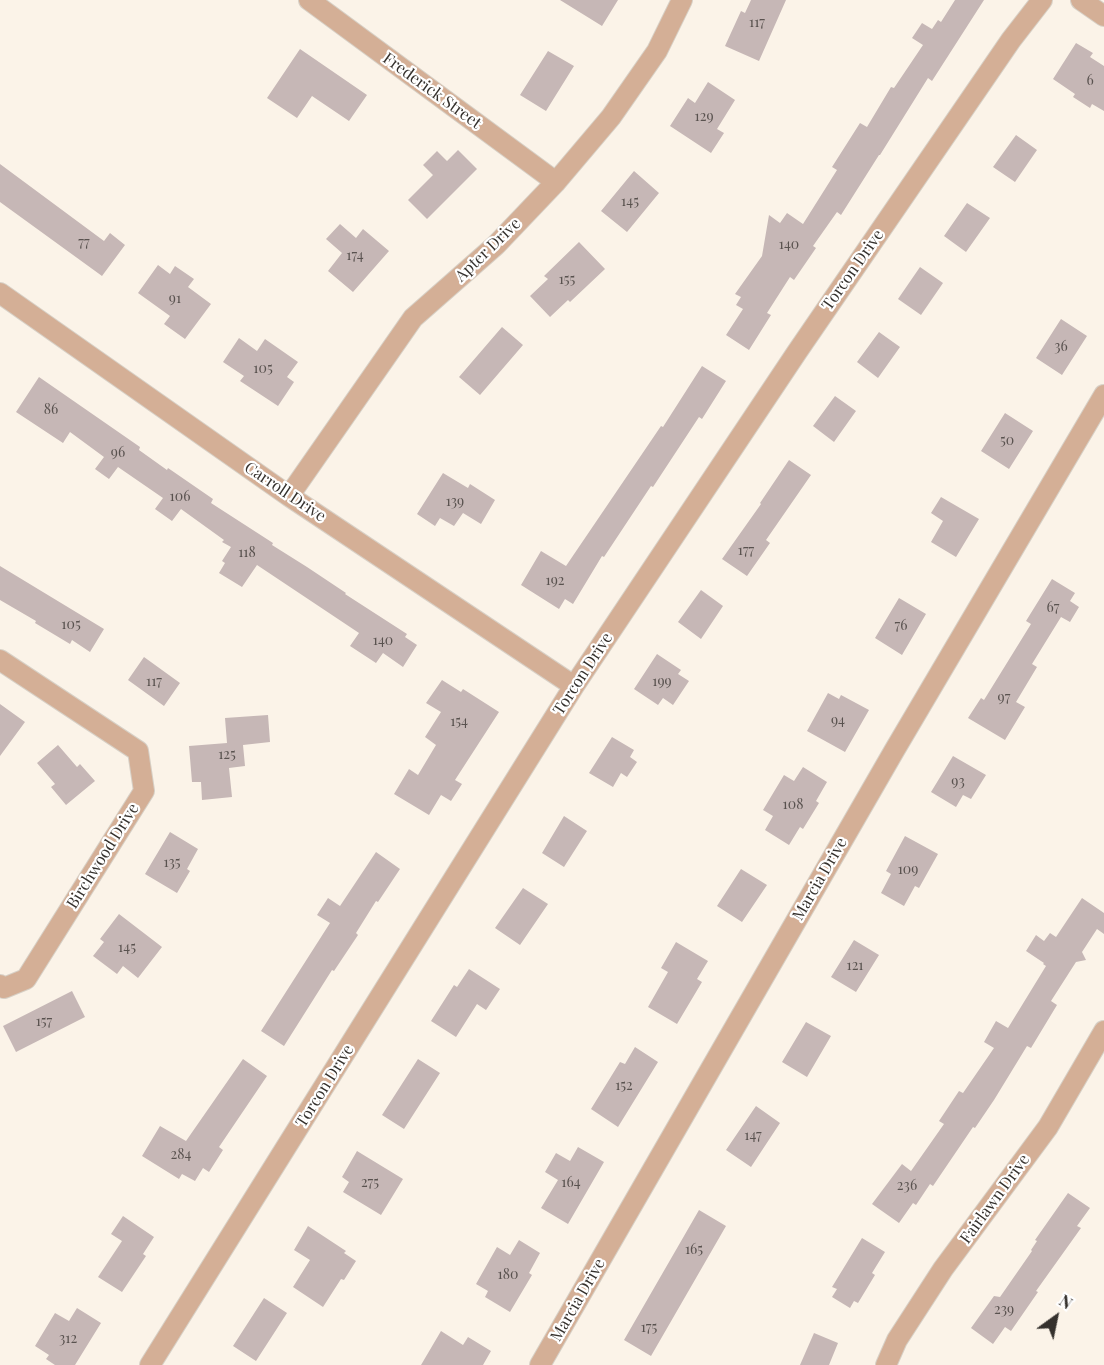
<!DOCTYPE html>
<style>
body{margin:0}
#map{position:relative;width:1104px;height:1365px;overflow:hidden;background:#fbf3e8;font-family:"Playfair Display",serif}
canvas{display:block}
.north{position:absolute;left:1026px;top:1287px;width:60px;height:60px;-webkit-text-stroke:4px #fff;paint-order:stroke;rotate:33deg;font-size:16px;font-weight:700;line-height:24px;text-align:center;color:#35312d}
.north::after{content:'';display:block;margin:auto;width:21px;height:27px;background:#35312d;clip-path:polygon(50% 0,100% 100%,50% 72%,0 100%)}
</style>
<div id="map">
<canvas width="1104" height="1365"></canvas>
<div class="north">N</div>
</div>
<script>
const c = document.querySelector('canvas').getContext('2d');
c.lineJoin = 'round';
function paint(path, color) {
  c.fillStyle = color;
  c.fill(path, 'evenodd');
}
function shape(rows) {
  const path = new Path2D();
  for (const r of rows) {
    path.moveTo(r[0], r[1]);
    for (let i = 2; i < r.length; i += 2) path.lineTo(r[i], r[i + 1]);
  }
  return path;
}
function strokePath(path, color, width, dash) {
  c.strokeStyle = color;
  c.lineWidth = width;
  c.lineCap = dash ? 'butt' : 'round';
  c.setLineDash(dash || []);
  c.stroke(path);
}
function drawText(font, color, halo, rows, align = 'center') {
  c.font = font + ' "Playfair Display",serif';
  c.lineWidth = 4.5;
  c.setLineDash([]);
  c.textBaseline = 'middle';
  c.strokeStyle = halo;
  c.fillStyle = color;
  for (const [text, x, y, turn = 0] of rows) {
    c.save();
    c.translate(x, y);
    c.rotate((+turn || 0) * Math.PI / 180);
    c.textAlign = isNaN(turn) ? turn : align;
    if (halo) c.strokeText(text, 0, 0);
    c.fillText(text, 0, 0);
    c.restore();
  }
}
const building = shape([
 [560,0,618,0,602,26],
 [751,0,786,0,759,61,725,46,741,11,745,13],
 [955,0,984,0,932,81,928,78,880,155,879,155,841,215,837,212,813,246,816,248,794,280,790,277,767,313,771,315,749,350,726,335,743,309,736,305,741,297,735,294,762,256,769,215,780,223,787,213,803,224,837,170,832,167,860,123,867,127,891,87,894,88,923,45,912,38,922,23,932,29,938,20,941,22],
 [1076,43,1093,53,1090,57,1104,66,1104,111,1092,104,1090,108,1073,97,1075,94,1053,79],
 [300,49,367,95,349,121,312,96,297,118,267,98],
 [548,51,574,66,546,111,520,95],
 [708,82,735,100,717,129,724,133,711,153,670,126,688,98,695,103],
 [1016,135,1037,150,1015,182,993,167],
 [458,150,477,169,427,219,408,200,433,175,423,165,437,151,447,161],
 [0,164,104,241,110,233,125,245,102,276,0,202],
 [634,171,659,193,627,232,601,211],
 [967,203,990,218,966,252,944,236],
 [340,224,356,238,363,229,389,251,353,292,328,271,342,253,326,239],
 [579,242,605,269,570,302,568,300,550,317,530,296,548,279,544,276],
 [158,265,170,274,175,266,194,279,188,287,211,304,185,339,164,324,170,316,138,293],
 [920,267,943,283,921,315,898,299],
 [1061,319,1087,336,1062,375,1036,358],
 [502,327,523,345,480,395,459,377],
 [879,332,900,347,878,378,857,362],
 [239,338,257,351,265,339,298,362,287,377,294,382,278,406,240,381,244,376,223,362],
 [702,366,726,381,702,419,699,417,653,487,651,486,604,557,602,556,573,604,565,599,559,609,521,585,541,551,566,566,661,426,663,427],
 [39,377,140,447,139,450,167,470,168,468,213,499,211,503,273,543,272,545,307,567,346,593,345,594,407,634,405,637,417,645,403,667,383,653,376,663,350,646,359,633,257,565,242,587,219,573,225,563,222,561,231,547,222,542,224,540,181,509,172,521,155,509,163,498,118,467,109,479,95,469,104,457,70,432,63,443,16,412],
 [835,396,856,411,834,442,813,426],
 [1005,413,1033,431,1009,469,981,451],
 [789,460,811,475,766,540,770,543,747,576,722,559,761,504,760,503],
 [443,473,468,488,470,484,495,500,481,524,463,513,454,526,440,518,435,526,417,514],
 [941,497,979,519,956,557,931,542,943,521,931,513],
 [0,566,104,629,90,652,72,640,70,644,35,623,36,621,0,600],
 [1052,579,1075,593,1070,601,1079,607,1070,622,1061,617,1032,664,1037,667,1016,702,1025,707,1005,740,968,718,981,698,984,700,1031,624,1026,621],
 [701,590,723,606,701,639,678,622],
 [899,598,926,614,902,655,875,638],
 [657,654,681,670,678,674,689,681,673,705,663,698,658,705,634,689],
 [144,657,180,683,164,706,128,680],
 [442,680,461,692,463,689,499,712,455,780,462,784,451,801,441,795,429,815,394,794,409,769,418,775,436,745,425,737,441,712,426,703],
 [828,693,839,699,841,695,869,710,845,752,807,731],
 [0,704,25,722,0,756],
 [268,715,270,742,243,745,245,766,229,768,232,797,202,800,201,782,192,782,189,746,227,743,225,718],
 [612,737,634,750,630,757,637,762,627,777,621,773,613,787,589,773],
 [58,745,77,767,80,764,95,781,66,805,51,787,55,784,37,763],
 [953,756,986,775,971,799,963,795,956,807,931,792],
 [803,767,827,782,816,801,819,803,803,829,800,827,789,845,765,830,773,816,763,810,784,775,794,781],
 [564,816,587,831,564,867,542,853],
 [170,832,198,849,187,869,190,871,177,893,145,874],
 [905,836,938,854,919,888,915,886,904,906,881,893,891,874,886,871],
 [376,852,400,869,378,902,376,901,356,933,358,935,334,971,332,970,284,1046,261,1031,330,923,317,915,328,898,340,906],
 [741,869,767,885,742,922,717,906],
 [523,888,548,904,520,945,495,928],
 [1082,898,1104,913,1104,934,1097,929,1082,952,1086,960,1076,962,1051,1001,1057,1005,1031,1048,1027,1046,994,1100,975,1128,973,1127,933,1186,930,1184,916,1205,913,1203,899,1223,872,1204,902,1164,911,1171,944,1124,939,1121,959,1091,963,1093,994,1048,984,1042,996,1021,1008,1028,1046,966,1043,964,1044,963,1026,951,1036,935,1044,941,1050,933,1056,937],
 [119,914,162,947,138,978,123,966,117,974,93,956,104,942,100,939],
 [854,940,879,955,856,992,831,977],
 [676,942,708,961,697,979,702,982,677,1024,648,1007,668,972,661,968],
 [469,969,500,989,486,1010,477,1004,456,1037,431,1021,454,985,457,987],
 [72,991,85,1017,16,1052,3,1026],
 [806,1022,831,1036,807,1077,782,1062],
 [635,1047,658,1062,618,1127,591,1109,620,1062,625,1064],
 [243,1059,267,1076,219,1147,223,1150,209,1172,203,1168,195,1181,182,1174,179,1179,142,1156,160,1126,186,1141],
 [418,1059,440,1073,404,1129,382,1115],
 [756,1106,780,1123,751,1167,726,1150],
 [578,1147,604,1162,568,1224,541,1208,558,1180,545,1172,556,1153,570,1161],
 [357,1151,403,1179,381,1215,343,1192,349,1182,342,1177],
 [1068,1193,1090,1208,1077,1226,1081,1228,1036,1291,1038,1292,1011,1331,1005,1327,993,1344,971,1328,994,1296,1000,1297,1032,1251,1031,1250,1037,1241,1035,1240],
 [699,1210,726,1226,651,1356,624,1340],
 [123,1216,154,1237,143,1254,146,1256,122,1292,98,1277,122,1241,111,1234],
 [308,1226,346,1251,344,1253,356,1261,344,1280,341,1279,323,1307,293,1287,310,1260,294,1250],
 [862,1238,885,1252,872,1273,875,1275,858,1303,854,1301,850,1308,832,1297,837,1289,832,1287],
 [519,1240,540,1253,529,1273,532,1275,510,1312,485,1297,488,1291,476,1284,497,1247,510,1255],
 [264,1298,287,1313,256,1361,233,1346],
 [77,1308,101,1323,75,1365,55,1365,46,1359,49,1355,35,1346,55,1313,69,1321],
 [441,1331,463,1345,468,1337,491,1351,483,1365,421,1365],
 [814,1333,838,1343,829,1365,800,1365]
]);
const minor = shape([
 [309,0,556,182],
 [1081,0,1104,16],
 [0,293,289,496,574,686],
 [289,496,413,318,496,245,556,182,611,117,657,51,682,0],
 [0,660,138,751,144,791,26,979,4,988,0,985],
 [150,1365,574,686,797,352,1011,40,1042,0],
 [540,1365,894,751,1104,395],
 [886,1365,897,1340,943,1269,1048,1127,1104,1031]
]);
const numberNames = [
 ["117",757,23],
 ["6",1090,81],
 ["129",704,117],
 ["145",630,202],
 ["77",84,243],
 ["140",789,245],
 ["174",355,256],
 ["155",567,280],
 ["91",175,299],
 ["36",1061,347],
 ["105",263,369],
 ["86",51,410],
 ["50",1007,441],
 ["96",118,453],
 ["106",180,497],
 ["139",455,502],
 ["177",746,551],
 ["118",247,553],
 ["192",555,581],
 ["67",1053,608],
 ["105",71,625],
 ["76",901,626],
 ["140",383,641],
 ["117",154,682],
 ["199",662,682],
 ["97",1004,698],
 ["94",838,721],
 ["154",459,722],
 ["125",227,755],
 ["93",958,782],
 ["108",793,805],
 ["135",172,863],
 ["109",908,870],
 ["145",127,948],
 ["121",855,966],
 ["157",44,1022],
 ["152",624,1086],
 ["147",753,1136],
 ["284",181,1155],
 ["275",370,1183],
 ["164",571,1183],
 ["236",907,1186],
 ["165",694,1250],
 ["180",508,1275],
 ["239",1004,1310],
 ["175",649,1328],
 ["312",68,1339]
];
const streetNames = [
 ["Frederick Street",432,91,36],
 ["Apter Drive",488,250,-44],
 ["Torcon Drive",853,270,-55],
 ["Carroll Drive",285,492,34],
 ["Torcon Drive",583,674,-57],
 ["Birchwood Drive",103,856,-58],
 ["Marcia Drive",820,879,-60],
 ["Torcon Drive",325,1086,-58],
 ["Fairlawn Drive",995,1199,-54],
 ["Marcia Drive",578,1300,-60]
];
paint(building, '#c6b7b6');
strokePath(minor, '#d7d0c6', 22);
strokePath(minor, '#d4af96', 20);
drawText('14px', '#59524f', null, numberNames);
drawText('16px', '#35312d', '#fff', streetNames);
</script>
